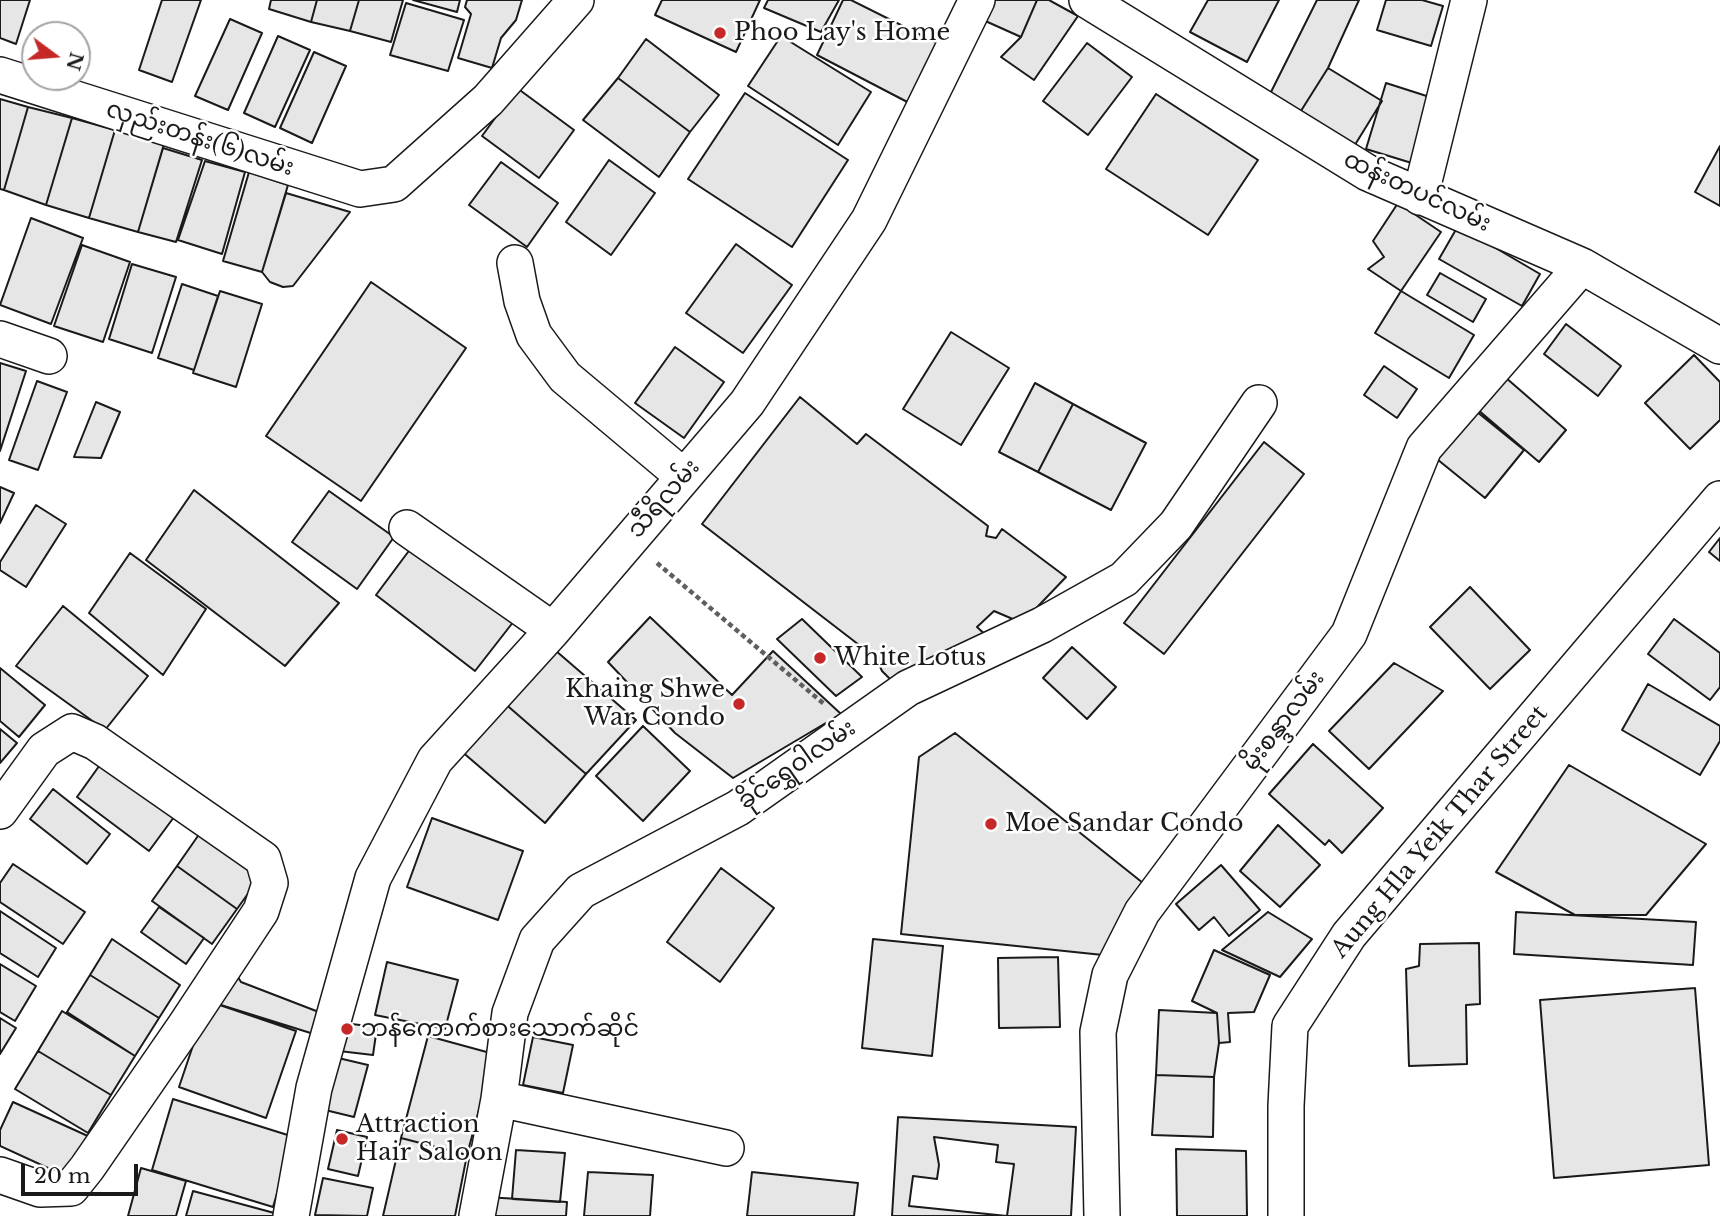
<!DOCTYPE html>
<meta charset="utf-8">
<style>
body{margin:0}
#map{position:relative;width:1720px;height:1216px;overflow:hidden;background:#fff;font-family:"Libre Baskerville",serif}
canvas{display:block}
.north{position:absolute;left:21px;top:21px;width:70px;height:70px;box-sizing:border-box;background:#fff;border:2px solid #a3a3a3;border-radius:50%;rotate:106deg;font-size:19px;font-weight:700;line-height:28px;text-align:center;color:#1a1a1a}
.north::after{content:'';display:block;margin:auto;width:24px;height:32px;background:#c62828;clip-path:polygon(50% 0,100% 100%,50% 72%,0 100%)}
.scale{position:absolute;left:21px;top:1164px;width:117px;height:32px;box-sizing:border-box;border:4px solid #1a1a1a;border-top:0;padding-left:9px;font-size:21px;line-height:24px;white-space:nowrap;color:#1a1a1a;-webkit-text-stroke:5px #fff;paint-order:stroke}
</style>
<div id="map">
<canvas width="1720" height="1216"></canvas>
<div class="north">N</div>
<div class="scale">20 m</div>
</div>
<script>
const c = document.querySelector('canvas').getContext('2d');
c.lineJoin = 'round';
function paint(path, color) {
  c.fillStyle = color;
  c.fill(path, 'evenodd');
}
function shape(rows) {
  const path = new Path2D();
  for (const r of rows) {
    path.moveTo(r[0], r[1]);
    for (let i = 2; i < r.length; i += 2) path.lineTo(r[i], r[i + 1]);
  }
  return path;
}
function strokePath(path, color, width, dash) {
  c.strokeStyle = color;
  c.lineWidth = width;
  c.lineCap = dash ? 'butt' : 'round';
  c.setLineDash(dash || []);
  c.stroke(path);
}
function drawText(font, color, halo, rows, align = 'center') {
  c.font = font + ' "Libre Baskerville","Noto Sans Myanmar",serif';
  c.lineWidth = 5;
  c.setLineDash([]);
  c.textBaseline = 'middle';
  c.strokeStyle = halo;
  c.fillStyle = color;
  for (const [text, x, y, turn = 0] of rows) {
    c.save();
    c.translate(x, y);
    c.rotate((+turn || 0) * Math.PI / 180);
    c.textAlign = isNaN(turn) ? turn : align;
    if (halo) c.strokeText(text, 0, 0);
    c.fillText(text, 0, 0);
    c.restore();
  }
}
const building = shape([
 [0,0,30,0,16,44,0,38,0,0],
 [162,0,201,0,172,82,139,70,162,0],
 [271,0,317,0,311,22,269,9,271,0],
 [317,0,359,0,350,31,311,22,317,0],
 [359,0,403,0,391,42,350,31,359,0],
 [413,0,460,0,457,12,413,0],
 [467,0,522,0,516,20,501,38,492,68,458,58,471,14,465,7,467,0],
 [662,0,760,0,736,52,655,15,662,0],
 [768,0,839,0,821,32,764,8,768,0],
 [843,0,851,0,945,47,915,106,817,55,843,0],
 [978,0,1037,0,1021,37,972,15,978,0],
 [1037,0,1049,0,1078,16,1034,80,1001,57,1021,37,1037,0],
 [1208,0,1279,0,1247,62,1190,32,1208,0],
 [1317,0,1359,0,1328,68,1299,114,1269,96,1317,0],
 [1386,0,1422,0,1443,6,1431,46,1377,30,1386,0],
 [406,3,464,20,448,71,390,55,406,3],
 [230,19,262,33,228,110,195,96,230,19],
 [278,36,310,50,275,127,244,113,278,36],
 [781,36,871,92,838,145,748,86,781,36],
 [646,39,719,95,690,132,618,78,646,39],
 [1087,43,1132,77,1088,135,1043,101,1087,43],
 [314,52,346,66,312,143,280,128,314,52],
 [1328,68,1382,101,1353,148,1299,114,1328,68],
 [618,78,690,132,659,177,583,120,618,78],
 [1386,83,1436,99,1415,164,1366,149,1386,83],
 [517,88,574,130,539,178,482,136,517,88],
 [745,93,848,160,792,247,688,179,745,93],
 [1156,94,1258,160,1208,235,1106,169,1156,94],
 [0,99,28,107,4,190,0,189,0,99],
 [28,107,72,118,46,205,4,190,28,107],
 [72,118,115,130,89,218,46,205,72,118],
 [115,130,164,144,138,232,89,218,115,130],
 [1720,146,1720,206,1695,192,1720,146],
 [163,148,202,160,176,242,138,232,163,148],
 [609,160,655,193,611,255,566,222,609,160],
 [205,161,245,172,222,254,178,240,205,161],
 [501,162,558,203,527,247,469,205,501,162],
 [249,172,288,185,262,272,223,261,249,172],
 [286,193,350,212,293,286,283,287,270,282,262,272,286,193],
 [1398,203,1441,232,1401,291,1368,269,1384,257,1373,241,1398,203],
 [31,218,83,238,51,324,0,305,31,218],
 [1458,226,1540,274,1522,306,1439,259,1458,226],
 [736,244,792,285,743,353,686,313,736,244],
 [82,245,130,262,103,342,54,326,82,245],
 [132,264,176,277,152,353,109,339,132,264],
 [1440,273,1486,299,1473,322,1427,295,1440,273],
 [371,282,466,348,361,501,266,436,371,282],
 [182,284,218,296,194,370,158,358,182,284],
 [220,291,262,304,236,387,193,373,220,291],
 [1401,291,1474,335,1449,378,1375,333,1401,291],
 [1566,324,1621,366,1598,396,1544,354,1566,324],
 [951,332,1009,368,961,445,903,409,951,332],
 [675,347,724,382,684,438,635,403,675,347],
 [1694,355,1720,382,1720,420,1690,449,1645,403,1694,355],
 [0,363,26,371,0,451,0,363],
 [1384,366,1417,389,1397,418,1364,395,1384,366],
 [1505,377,1566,430,1539,462,1477,409,1505,377],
 [37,381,67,392,38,470,9,460,37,381],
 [1035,383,1073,404,1038,472,999,452,1035,383],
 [800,397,857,444,866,434,988,526,986,536,996,538,1002,529,1066,577,1022,623,994,611,977,627,989,638,895,684,882,671,876,658,702,524,800,397],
 [96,402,120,412,101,458,74,457,96,402],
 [1466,403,1524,450,1485,498,1427,451,1466,403],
 [1073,404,1146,443,1111,510,1038,472,1073,404],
 [1264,442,1304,474,1164,654,1124,623,1264,442],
 [0,487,14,493,0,523,0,487],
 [194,490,339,603,285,666,146,560,194,490],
 [329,491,394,537,357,589,292,542,329,491],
 [36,505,66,524,26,587,0,570,0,562,36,505],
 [1720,538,1720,561,1709,552,1720,538],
 [414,544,514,621,475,671,376,595,414,544],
 [130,553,206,609,163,675,89,613,130,553],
 [1470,587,1530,650,1490,689,1430,627,1470,587],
 [63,606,148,676,105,730,16,666,63,606],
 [650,617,732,695,773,651,841,714,733,778,675,733,608,662,650,617],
 [802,619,862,677,836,696,777,639,802,619],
 [1674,619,1720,653,1720,687,1710,700,1648,654,1674,619],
 [548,644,636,720,586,774,502,701,548,644],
 [1072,647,1116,687,1087,719,1043,678,1072,647],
 [1394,663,1443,691,1369,769,1329,731,1394,663],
 [0,668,45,705,19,737,0,721,0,668],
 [1648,684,1720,726,1720,741,1700,775,1622,730,1648,684],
 [502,701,586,774,545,823,460,750,502,701],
 [643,726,690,771,643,821,596,776,643,726],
 [0,729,17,743,0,763,0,729],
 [955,733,1153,891,1103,955,901,934,919,757,955,733],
 [1313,744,1383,808,1342,853,1329,840,1325,845,1269,794,1313,744],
 [102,762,174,817,149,851,77,797,102,762],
 [1569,765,1706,844,1646,915,1575,915,1496,872,1569,765],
 [53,789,110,834,87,864,30,819,53,789],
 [432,818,523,851,498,920,407,887,432,818],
 [1278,825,1320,865,1280,907,1240,871,1278,825],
 [200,833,260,877,237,909,177,866,200,833],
 [13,864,85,912,63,944,0,902,0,883,13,864],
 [1221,865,1260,910,1229,936,1214,917,1199,930,1176,904,1221,865],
 [177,866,237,909,212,944,152,901,177,866],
 [721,868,774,908,720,982,667,942,721,868],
 [159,907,204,938,186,964,141,932,159,907],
 [0,911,56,948,38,977,0,953,0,911],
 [1268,912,1312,939,1280,977,1222,950,1268,912],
 [1516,912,1696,922,1693,965,1514,954,1516,912],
 [112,939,180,985,159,1018,90,975,112,939],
 [873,939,943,946,932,1056,862,1048,873,939],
 [1479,943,1480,1004,1466,1005,1467,1064,1409,1066,1406,969,1419,966,1420,944,1479,943],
 [1214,950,1270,975,1254,1012,1228,1013,1230,1042,1219,1043,1217,1013,1192,1001,1214,950],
 [1058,957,1060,1027,999,1028,998,958,1058,957],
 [387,962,458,980,445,1029,375,1015,387,962],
 [0,964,36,986,15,1021,0,1012,0,964],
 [231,966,241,982,324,1014,317,1035,208,1001,231,966],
 [90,975,159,1018,135,1056,67,1012,90,975],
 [1695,988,1709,1165,1554,1178,1540,1000,1695,988],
 [208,1001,296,1031,266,1118,179,1087,208,1001],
 [1159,1010,1217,1013,1219,1043,1214,1077,1156,1075,1159,1010],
 [62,1011,135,1056,111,1095,38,1051,62,1011],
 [0,1018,16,1028,0,1054,0,1018],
 [343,1023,377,1027,373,1055,339,1051,343,1023],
 [428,1036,494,1054,467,1155,401,1138,428,1036],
 [533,1037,573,1045,563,1093,523,1085,533,1037],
 [38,1051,111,1095,88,1133,15,1089,38,1051],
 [334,1057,368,1065,354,1117,321,1109,334,1057],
 [1156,1075,1214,1077,1213,1137,1152,1135,1156,1075],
 [173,1099,294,1137,273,1207,152,1170,173,1099],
 [13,1102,90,1137,72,1179,0,1146,0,1130,13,1102],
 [898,1117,1076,1127,1071,1216,892,1216,898,1117],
 [337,1130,367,1137,358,1176,328,1169,337,1130],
 [934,1137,998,1145,996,1162,1014,1164,1007,1216,909,1206,913,1176,937,1179,939,1165,934,1137],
 [401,1138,467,1155,455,1216,383,1216,401,1138],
 [1176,1149,1246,1151,1247,1216,1177,1216,1176,1149],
 [516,1150,565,1153,560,1202,512,1199,516,1150],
 [141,1168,186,1181,176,1216,128,1216,141,1168],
 [588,1172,653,1175,650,1216,584,1216,588,1172],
 [752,1172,858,1183,854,1216,747,1216,752,1172],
 [323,1178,373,1188,367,1216,315,1215,323,1178],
 [193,1191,278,1214,278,1216,186,1216,193,1191],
 [486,1197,567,1202,566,1216,487,1216,486,1197]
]);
const path = shape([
 [657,563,824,704]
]);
const street = shape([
 [1087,0,1368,173,1582,266,1720,346],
 [0,75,360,189,394,184,488,100,576,0],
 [1420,197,1469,0],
 [515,263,522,301,534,335,565,377,683,476],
 [0,339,49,356],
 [407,528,553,630],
 [0,811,44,750,72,732,95,742,263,859,270,883,261,911,185,1026,87,1168,71,1188,40,1189,0,1175],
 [499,1099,726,1148],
 [291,1216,314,1088,373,878,435,760,553,630,747,403,869,220,977,0],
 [477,1216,499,1099,510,1013,537,940,581,891,738,808,908,688,1042,625,1124,579,1176,525,1259,403],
 [1102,1216,1098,1032,1110,975,1142,912,1349,634,1424,448,1582,266],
 [1286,1216,1286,1106,1290,1026,1349,935,1720,499]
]);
const markers = [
 [720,33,7,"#c62828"],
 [820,658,7,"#c62828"],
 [739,704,7,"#c62828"],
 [991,824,7,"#c62828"],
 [347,1029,7,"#c62828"],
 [342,1139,7,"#c62828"]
];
const poiNames = [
 ["Phoo Lay's Home",734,33],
 ["White Lotus",834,658],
 ["Khaing Shwe",725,690,"right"],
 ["War Condo",725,718,"right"],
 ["Moe Sandar Condo",1005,824],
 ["ဘန်ကောက်စားသောက်ဆိုင်",361,1029],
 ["Attraction",356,1125],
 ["Hair Saloon",356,1153]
];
const streetNames = [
 ["လှည်းတန်း(၆)လမ်း",200,139,18],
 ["ထန်းတပင်လမ်း",1417,192,25],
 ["သီရိလမ်း",664,499,-49],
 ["မိုးစန္ဒာလမ်း",1284,721,-53],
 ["ခိုင်ရွှေဝါလမ်း",797,765,-35],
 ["Aung Hla Yeik Thar Street",1440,832,-50]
];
paint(building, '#e6e6e6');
strokePath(building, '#1a1a1a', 2);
strokePath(street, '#1a1a1a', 38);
strokePath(path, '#5f5f5f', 4.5, [5, 3.5]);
strokePath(street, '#fff', 35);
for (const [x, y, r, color] of markers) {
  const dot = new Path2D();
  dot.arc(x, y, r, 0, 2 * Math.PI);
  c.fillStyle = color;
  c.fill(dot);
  strokePath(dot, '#fff', 2.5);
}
drawText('24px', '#1a1a1a', '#fff', poiNames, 'left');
drawText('24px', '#1a1a1a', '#fff', streetNames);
</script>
